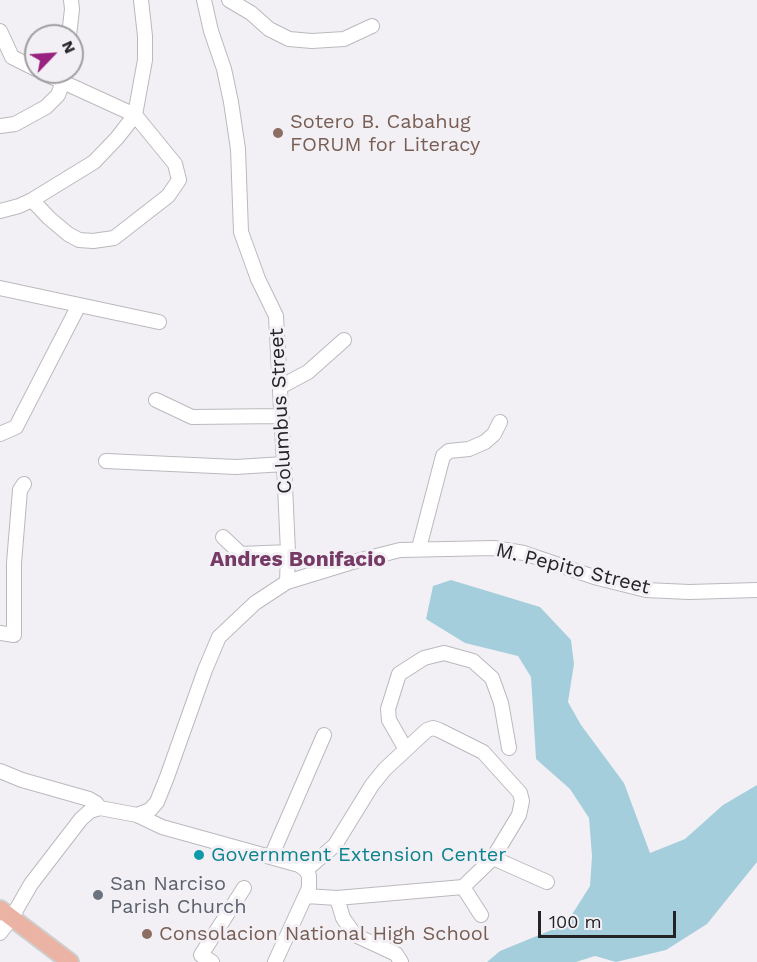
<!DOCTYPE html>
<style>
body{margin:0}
#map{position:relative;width:757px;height:962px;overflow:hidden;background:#f3f0f5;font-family:"Work Sans",sans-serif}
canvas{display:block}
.north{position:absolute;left:24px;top:24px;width:60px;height:60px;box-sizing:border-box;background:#f3f0f5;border:2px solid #a09ea1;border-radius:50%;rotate:65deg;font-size:16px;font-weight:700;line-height:24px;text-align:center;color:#232224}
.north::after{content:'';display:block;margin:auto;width:21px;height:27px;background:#97227f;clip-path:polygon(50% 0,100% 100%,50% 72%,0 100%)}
.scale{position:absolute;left:538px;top:911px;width:138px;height:27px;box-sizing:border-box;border:3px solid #232224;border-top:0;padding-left:8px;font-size:18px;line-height:21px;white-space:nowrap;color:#232224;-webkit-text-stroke:4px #f3f0f5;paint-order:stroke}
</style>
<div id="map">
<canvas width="757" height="962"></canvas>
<div class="north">N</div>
<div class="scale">100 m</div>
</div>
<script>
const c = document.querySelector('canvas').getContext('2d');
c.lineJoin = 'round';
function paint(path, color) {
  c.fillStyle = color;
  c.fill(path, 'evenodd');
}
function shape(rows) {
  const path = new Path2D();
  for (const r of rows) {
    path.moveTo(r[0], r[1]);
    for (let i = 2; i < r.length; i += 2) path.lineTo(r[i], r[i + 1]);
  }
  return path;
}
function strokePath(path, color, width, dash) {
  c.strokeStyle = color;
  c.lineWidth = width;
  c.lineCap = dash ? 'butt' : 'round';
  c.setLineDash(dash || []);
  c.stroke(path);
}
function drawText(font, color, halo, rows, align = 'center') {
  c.font = font + ' "Work Sans",sans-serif';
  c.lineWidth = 6;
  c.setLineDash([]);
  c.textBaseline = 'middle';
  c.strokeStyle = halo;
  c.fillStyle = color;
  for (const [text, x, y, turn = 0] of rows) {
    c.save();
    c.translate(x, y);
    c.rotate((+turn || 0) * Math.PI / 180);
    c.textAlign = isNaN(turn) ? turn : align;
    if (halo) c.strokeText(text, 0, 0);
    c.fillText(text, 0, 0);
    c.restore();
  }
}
const water = shape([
 [451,580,540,607,571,640,574,664,568,702,581,725,624,783,650,853,685,839,723,805,757,785,757,862,707,924,666,950,616,962,595,956,576,962,487,962,500,951,566,924,590,886,592,856,589,818,570,789,536,759,531,677,518,656,465,643,426,619,433,586]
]);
const minor = shape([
 [204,0,211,31,224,69,231,102,238,149,241,232,258,279,276,316,284,464,288,552,287,582],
 [229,0,251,13,269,29,289,39,312,41,344,39,372,26],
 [0,31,12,57,36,69],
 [69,36,72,9,71,0],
 [0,126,15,124,46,107,58,95,63,82,64,73],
 [32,200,49,218,68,234,79,240,93,241,114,238,168,196,179,180,175,164,135,115,41,72],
 [0,211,19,206,32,200,94,162,117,138,135,115,145,60,145,36,141,0],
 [0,288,159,322],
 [280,387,308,372,344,340],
 [156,400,192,417,281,416],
 [0,434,16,427,79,305],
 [106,461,236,467,284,464],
 [223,537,241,554,288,552],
 [419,548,443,456,449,451,469,449,485,442,494,434,500,422],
 [0,633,14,635,14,563,20,490,24,484],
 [405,748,389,720,388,709,399,674,424,658,444,653,473,661,492,678,501,703,509,748],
 [0,771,22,780,89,799,96,803,100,808,137,815,162,827,299,865,306,870,309,876,309,888,275,962],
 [137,815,150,810,157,802,167,777,205,670,219,637,255,603,287,582,349,563,400,550,494,548,524,553,594,577,646,590,689,592,757,590],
 [271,857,324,735],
 [493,858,547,882],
 [306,870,335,845,372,785,385,769,427,730,433,728,439,730,483,752,520,793,522,801,519,815,493,858,463,887,337,898,306,896],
 [463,887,481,915],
 [337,898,343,918,355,935,396,954,401,962],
 [0,933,12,917,31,884,81,819,90,811,100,808],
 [212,962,201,955,244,888]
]);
const major = shape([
 [0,909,70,962]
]);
const markers = [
 [278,133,6,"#8d6e63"],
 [199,855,6,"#0f9aa8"],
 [98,895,6,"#6b7280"],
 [147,934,6,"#8d6e63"]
];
const educationNames = [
 ["Sotero B. Cabahug",290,122],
 ["FORUM for Literacy",290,145],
 ["Consolacion National High School",159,934]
];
const streetNames = [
 ["Columbus Street",281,411,-93],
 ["M. Pepito Street",573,569,14]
];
const cultureNames = [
 ["Government Extension Center",211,855]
];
const worshipNames = [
 ["San Narciso",110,884],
 ["Parish Church",110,907]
];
const neighbourhoodNames = [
 ["Andres Bonifacio",298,560]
];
paint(water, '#a5cedd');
strokePath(minor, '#bbb9be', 16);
strokePath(major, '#cfcecf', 20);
strokePath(minor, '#fff', 14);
strokePath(major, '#ebb3a3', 16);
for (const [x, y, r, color] of markers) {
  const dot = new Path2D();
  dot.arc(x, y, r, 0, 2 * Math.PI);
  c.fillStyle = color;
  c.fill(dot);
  strokePath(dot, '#f3f0f5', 2);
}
drawText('20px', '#785e54', '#f3f0f5', educationNames, 'left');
drawText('20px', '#232224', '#f3f0f5', streetNames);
drawText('20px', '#0d838f', '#f3f0f5', cultureNames, 'left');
drawText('20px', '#5b616d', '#f3f0f5', worshipNames, 'left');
drawText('bold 21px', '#753b66', '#f3f0f5', neighbourhoodNames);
</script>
